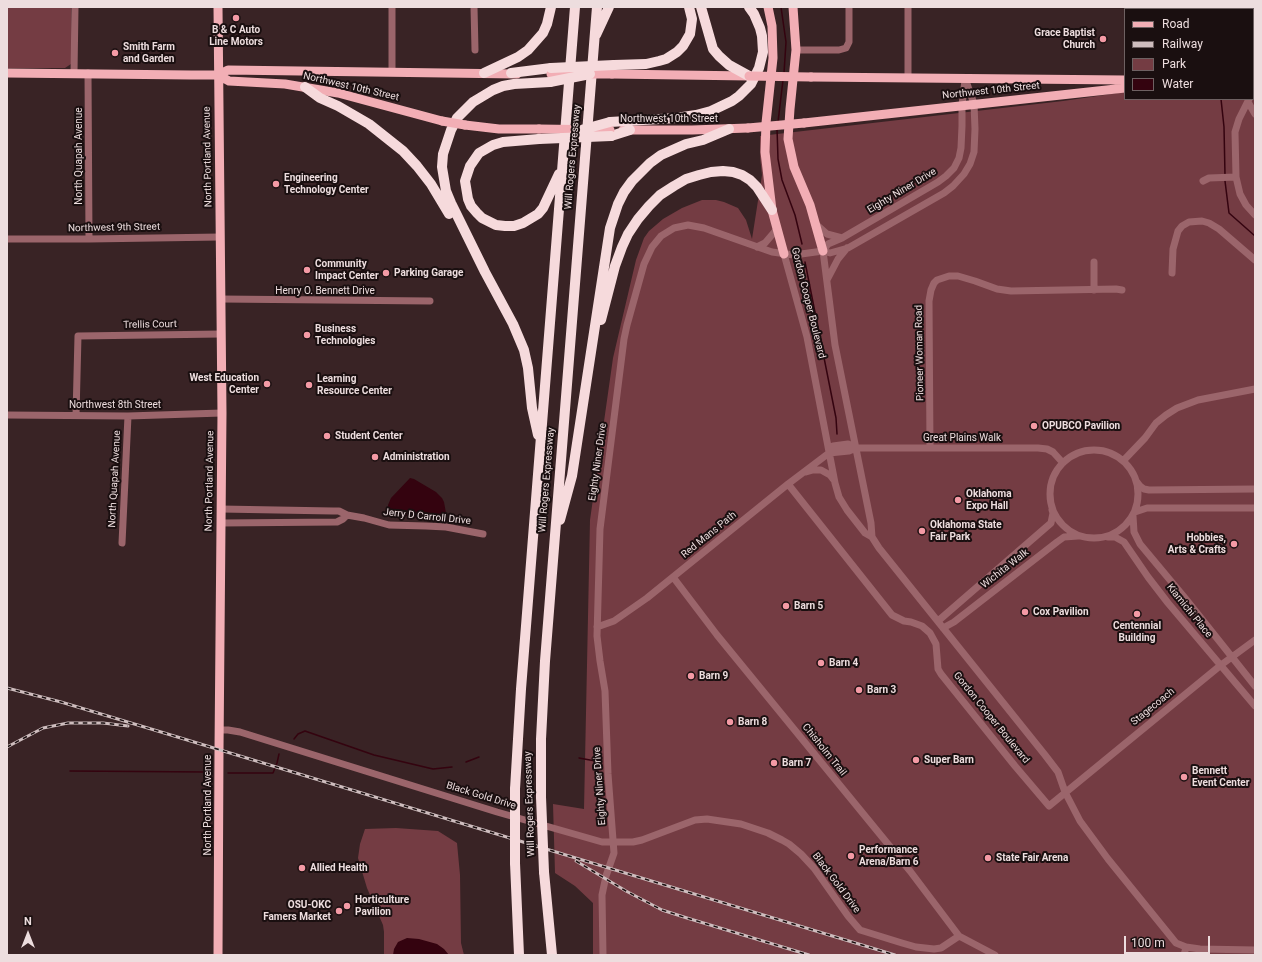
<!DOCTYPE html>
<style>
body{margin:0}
#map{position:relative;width:1262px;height:962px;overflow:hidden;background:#392325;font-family:Roboto,sans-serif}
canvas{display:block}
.frame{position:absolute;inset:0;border:8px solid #edddde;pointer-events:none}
.legend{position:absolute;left:1124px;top:8px;width:130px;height:92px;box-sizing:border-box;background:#1a0f10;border:1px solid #6e6162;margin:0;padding:5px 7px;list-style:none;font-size:12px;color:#edddde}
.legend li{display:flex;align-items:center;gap:8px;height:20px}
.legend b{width:20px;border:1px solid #6e6162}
.north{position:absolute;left:8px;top:914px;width:40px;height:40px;-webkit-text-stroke:3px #1a0f10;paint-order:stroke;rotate:0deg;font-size:11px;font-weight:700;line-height:16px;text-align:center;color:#edddde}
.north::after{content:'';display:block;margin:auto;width:14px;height:18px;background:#edddde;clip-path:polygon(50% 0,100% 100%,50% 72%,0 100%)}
.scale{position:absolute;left:1124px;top:936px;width:86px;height:18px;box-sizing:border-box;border:2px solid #edddde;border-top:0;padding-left:5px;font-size:12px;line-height:14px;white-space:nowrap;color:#edddde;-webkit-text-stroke:3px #1a0f10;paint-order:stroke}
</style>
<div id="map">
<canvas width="1262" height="962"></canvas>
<div class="frame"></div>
<ul class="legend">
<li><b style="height:5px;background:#f2aeb5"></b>Road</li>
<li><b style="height:5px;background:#cebdbe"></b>Railway</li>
<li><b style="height:11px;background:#743c43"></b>Park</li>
<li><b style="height:11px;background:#34030f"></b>Water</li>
</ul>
<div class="north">N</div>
<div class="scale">100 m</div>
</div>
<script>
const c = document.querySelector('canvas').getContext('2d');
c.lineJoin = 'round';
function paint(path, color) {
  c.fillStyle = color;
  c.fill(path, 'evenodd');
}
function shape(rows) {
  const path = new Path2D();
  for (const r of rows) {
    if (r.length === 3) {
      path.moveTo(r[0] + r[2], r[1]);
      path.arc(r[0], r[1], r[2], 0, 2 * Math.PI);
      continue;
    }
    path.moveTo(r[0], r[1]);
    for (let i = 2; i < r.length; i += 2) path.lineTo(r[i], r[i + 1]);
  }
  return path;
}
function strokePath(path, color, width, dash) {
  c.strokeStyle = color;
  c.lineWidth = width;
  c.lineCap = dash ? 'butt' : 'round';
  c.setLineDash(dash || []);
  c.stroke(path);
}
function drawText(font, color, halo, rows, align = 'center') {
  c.font = font + ' Roboto,sans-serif';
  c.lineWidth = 4;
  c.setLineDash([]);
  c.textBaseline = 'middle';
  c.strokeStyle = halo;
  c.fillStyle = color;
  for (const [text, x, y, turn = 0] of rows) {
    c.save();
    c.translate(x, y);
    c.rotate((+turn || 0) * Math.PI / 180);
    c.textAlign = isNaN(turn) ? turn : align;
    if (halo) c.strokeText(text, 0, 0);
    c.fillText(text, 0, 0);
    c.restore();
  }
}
const green = shape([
 [7,7,71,7,72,60,71,64,65,68,7,68],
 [1253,89,1255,89,1255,955,593,955,593,903,575,886,555,873,553,804,584,809,590,520,613,358,636,260,644,238,649,231,663,219,682,208,702,200,716,200,724,202,738,208,746,220,752,239,762,175,760,157,760,136,1063,101,1125,92,1125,99,1253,99],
 [396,828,438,831,457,843,460,875,461,943,464,955,384,955,384,932,383,925,367,888,358,858,360,844,365,829]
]);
const water = shape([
 [410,478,414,479,436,492,442,498,444,502,446,513,440,518,422,519,413,517,394,514,388,509,388,505,391,498],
 [407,938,419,939,437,944,444,949,449,955,393,955,394,949,398,942]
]);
const stream = shape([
 [781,7,786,42,784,73],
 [1221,99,1224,127,1225,175],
 [778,122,783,80],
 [777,128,778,159,782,180,795,215,802,244],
 [1225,181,1229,213,1255,236],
 [805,262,836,418,837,434],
 [294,739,298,734,305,731,374,755,433,769,452,767],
 [579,758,601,762],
 [466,762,479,757],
 [70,771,207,772],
 [228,773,273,773,277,763,279,754]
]);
const minor = shape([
 [392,7,392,72],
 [474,7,475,50],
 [908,7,908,77],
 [796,50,839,50,846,48,849,42,849,7],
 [74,73,75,7],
 [88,73,89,239],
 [1249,99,1239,119,1235,132,1236,177,1240,194,1246,205,1255,215],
 [1248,102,1255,114],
 [1203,181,1209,178,1236,177],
 [817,225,827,234,842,238],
 [7,239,89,239,220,237],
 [757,247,765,243,777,229],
 [823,251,835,345,871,523,872,537],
 [823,251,828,244,842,238,938,182,946,176,954,168,959,158,961,148,962,126,962,105,965,80],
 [784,254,807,337,835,483,839,497,847,510,865,533,872,537,879,548,1045,755,1058,772,1065,792,1080,821,1108,859,1176,943,1186,947,1200,949,1255,950],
 [1172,273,1173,249,1178,231,1182,226,1189,222,1202,221,1209,223,1219,229,1255,260],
 [827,280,838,259,847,248],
 [1094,290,1094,262],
 [221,299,430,301],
 [7,415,128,416,222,413],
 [76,415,78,336,221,334],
 [930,448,929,301,931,290,934,283,937,280,949,276,958,276,975,281,997,289,1011,291,1116,289,1122,290],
 [1094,494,44],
 [829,453,849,451,856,448],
 [1123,461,1145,438,1156,423,1166,415,1177,408,1198,400,1255,389],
 [806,472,813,470,821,470,830,475,833,479],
 [1137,482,1140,486,1144,489,1149,490,1255,489],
 [788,484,892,615,904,621,911,622,922,626,930,633,936,644,938,669,941,674,1015,766,1049,806,1221,665,1255,640],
 [221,509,333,511,339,511,347,515,364,518,389,525,426,526,446,527,483,534],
 [1135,512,1147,508,1255,508],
 [1133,516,1134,532,1140,544,1185,598,1255,686],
 [221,523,337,522,343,519,347,515],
 [1108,537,1115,537,1124,542,1148,577,1168,603,1255,706],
 [122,543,128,416],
 [673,577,717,635,910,871,959,936],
 [938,621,1051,523,1053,513,1052,510],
 [597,627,614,621,647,598,788,484,829,453,833,446,848,444,856,448,1038,448,1047,449,1053,452,1063,463],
 [943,628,954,622,1057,542,1064,537,1078,536],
 [219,730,228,730,240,732,497,812,602,842,633,842,642,840,695,820,707,819,741,824,768,833,782,840,789,844,801,854,814,868,848,916,860,930,902,943,916,947,934,949,941,948,959,936,995,955],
 [603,955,602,895,606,876,614,853,608,774,605,691,600,661,597,636,600,529,624,339,627,325,644,264,652,247,661,236,674,228,688,225,704,228,772,252,794,255,823,251,830,253,848,248,944,193,953,186,964,174,970,164,974,152,975,129,974,104,965,78],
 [1184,955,1186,947]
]);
const major = shape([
 [218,7,222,413,219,749,218,955],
 [768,7,772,26,773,58,766,123,765,152,772,210,784,254],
 [793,7,796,50,790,109,788,139,794,167,810,205,823,251],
 [7,73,191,75,218,75,228,70,517,74],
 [612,74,749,76],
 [218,75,229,81,285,84,338,93,442,121],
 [811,77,1125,80],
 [1253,83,1255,83],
 [804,123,1125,88],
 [465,125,499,129,539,129],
 [623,130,692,130,748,128]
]);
const highway = shape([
 [701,7,713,49,719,56,729,65,749,76],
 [596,35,609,7],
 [614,65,646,64,659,61,666,59,677,52,683,46,690,34,692,19,689,7],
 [484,73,518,57,528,50,543,33,547,24,551,7],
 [511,73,551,68],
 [305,87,320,98,338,106,369,124,403,151,417,166,431,184,449,214],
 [610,122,676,118,696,115,711,111,732,101,739,96,751,84,759,68,763,52,762,36,760,28,754,14,749,7],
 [611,136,630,130],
 [539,139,503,142,493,145,479,153,470,166,465,181,468,199,471,206,477,213,482,218,496,225,505,226,514,226,523,223,538,214,543,208,559,174],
 [601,320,615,266,622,247,628,234,638,219,649,206,660,195,674,186,686,179,699,175,711,172,723,171,733,172,742,175,750,180,757,187,772,210],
 [538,435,532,408,528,368,524,350,513,324,485,272,451,203,446,191,442,167,443,154,451,130,457,118,473,102,493,90,503,86,514,84,550,82],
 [560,520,572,476,610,228,618,204,624,192,632,181,650,163,661,155,686,144,703,140,729,129],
 [515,789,521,689,575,7],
 [541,797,541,739,545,661,597,7],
 [515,863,519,955],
 [544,872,552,955]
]);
const rail = shape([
 [7,688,61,702,161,732,895,955],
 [7,747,43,728,68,723,103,723,128,726],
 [576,861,626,891,662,910,687,918,809,955]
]);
const majorBridge = shape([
 [551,74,612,74],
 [749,76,811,77],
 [442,121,465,125],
 [748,128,804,123],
 [539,129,610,130]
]);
const highwayBridge = shape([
 [551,68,614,65],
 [550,82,590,74],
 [581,130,610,122],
 [539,139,611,136],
 [541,797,544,872],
 [515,863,515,789]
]);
const markers = [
 [236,18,4,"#f49aa5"],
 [1103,39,4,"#f49aa5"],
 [115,53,4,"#f49aa5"],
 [276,184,4,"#f49aa5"],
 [307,270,4,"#f49aa5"],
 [386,273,4,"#f49aa5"],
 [307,335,4,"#f49aa5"],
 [267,384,4,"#f49aa5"],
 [309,385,4,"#f49aa5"],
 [1034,426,4,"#f49aa5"],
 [327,436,4,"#f49aa5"],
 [375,457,4,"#f49aa5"],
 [958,500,4,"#f49aa5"],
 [922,531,4,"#f49aa5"],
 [1234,544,4,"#f49aa5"],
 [786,606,4,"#f49aa5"],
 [1025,612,4,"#f49aa5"],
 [1137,614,4,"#f49aa5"],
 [821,663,4,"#f49aa5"],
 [691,676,4,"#f49aa5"],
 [859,690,4,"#f49aa5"],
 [730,722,4,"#f49aa5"],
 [916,760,4,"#f49aa5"],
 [774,763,4,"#f49aa5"],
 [1184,777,4,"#f49aa5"],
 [851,856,4,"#f49aa5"],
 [988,858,4,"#f49aa5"],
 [302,868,4,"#f49aa5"],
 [347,906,4,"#f49aa5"],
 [339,911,4,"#f49aa5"]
];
const poiNames = [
 ["B & C Auto",236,30,"center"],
 ["Line Motors",236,42,"center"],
 ["Grace Baptist",1095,33,"right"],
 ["Church",1095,45,"right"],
 ["Smith Farm",123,47],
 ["and Garden",123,59],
 ["Engineering",284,178],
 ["Technology Center",284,190],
 ["Community",315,264],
 ["Impact Center",315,276],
 ["Parking Garage",394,273],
 ["Business",315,329],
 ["Technologies",315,341],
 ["West Education",259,378,"right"],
 ["Center",259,390,"right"],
 ["Learning",317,379],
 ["Resource Center",317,391],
 ["OPUBCO Pavilion",1042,426],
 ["Student Center",335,436],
 ["Administration",383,457],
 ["Oklahoma",966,494],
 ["Expo Hall",966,506],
 ["Oklahoma State",930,525],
 ["Fair Park",930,537],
 ["Hobbies,",1226,538,"right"],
 ["Arts & Crafts",1226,550,"right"],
 ["Barn 5",794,606],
 ["Cox Pavilion",1033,612],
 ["Centennial",1137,626,"center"],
 ["Building",1137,638,"center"],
 ["Barn 4",829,663],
 ["Barn 9",699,676],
 ["Barn 3",867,690],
 ["Barn 8",738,722],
 ["Super Barn",924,760],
 ["Barn 7",782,763],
 ["Bennett",1192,771],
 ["Event Center",1192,783],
 ["Performance",859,850],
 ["Arena/Barn 6",859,862],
 ["State Fair Arena",996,858],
 ["Allied Health",310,868],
 ["Horticulture",355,900],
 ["Pavilion",355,912],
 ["OSU-OKC",331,905,"right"],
 ["Famers Market",331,917,"right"]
];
const streetNames = [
 ["Northwest 10th Street",351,87,13],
 ["Northwest 10th Street",991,91,-6],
 ["Northwest 10th Street",669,119],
 ["North Quapah Avenue",79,156,-90],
 ["North Portland Avenue",208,157,-91],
 ["Will Rogers Expressway",573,157,-85],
 ["Eighty Niner Drive",902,191,-31],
 ["Northwest 9th Street",114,228,-1],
 ["Henry O. Bennett Drive",325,291],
 ["Gordon Cooper Boulevard",808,303,76],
 ["Trellis Court",150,325,-1],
 ["Pioneer Woman Road",920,353,-91],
 ["Northwest 8th Street",115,405],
 ["Great Plains Walk",962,438],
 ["Eighty Niner Drive",598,462,-82],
 ["North Quapah Avenue",115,479,-87],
 ["Will Rogers Expressway",547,480,-85],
 ["North Portland Avenue",210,481,-89],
 ["Jerry D Carroll Drive",427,517,6],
 ["Red Mans Path",709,535,-39],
 ["Wichita Walk",1005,569,-38],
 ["Kiamichi Place",1189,611,51],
 ["Stagecoach",1153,707,-39],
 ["Gordon Cooper Boulevard",991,718,51],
 ["Chisholm Trail",824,750,51],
 ["Eighty Niner Drive",600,786,-94],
 ["Black Gold Drive",481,796,17],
 ["Will Rogers Expressway",530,804,-92],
 ["North Portland Avenue",208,805,-90],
 ["Black Gold Drive",836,883,53]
];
paint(green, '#743c43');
paint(water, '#34030f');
strokePath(stream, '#34030f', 1.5);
strokePath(minor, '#9b656b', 7);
strokePath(major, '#f2aeb5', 9);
strokePath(highway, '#f6dadc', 10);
strokePath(rail, '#cebdbe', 3);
strokePath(rail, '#1a0f10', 1.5, [4.5]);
strokePath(majorBridge, '#f2aeb5', 9);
strokePath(highwayBridge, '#f6dadc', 10);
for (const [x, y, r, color] of markers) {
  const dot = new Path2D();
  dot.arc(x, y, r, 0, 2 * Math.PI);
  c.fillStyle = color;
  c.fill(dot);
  strokePath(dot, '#1a0f10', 1.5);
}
drawText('bold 10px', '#edddde', '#1a0f10', poiNames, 'left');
drawText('10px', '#edddde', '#1a0f10', streetNames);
</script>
